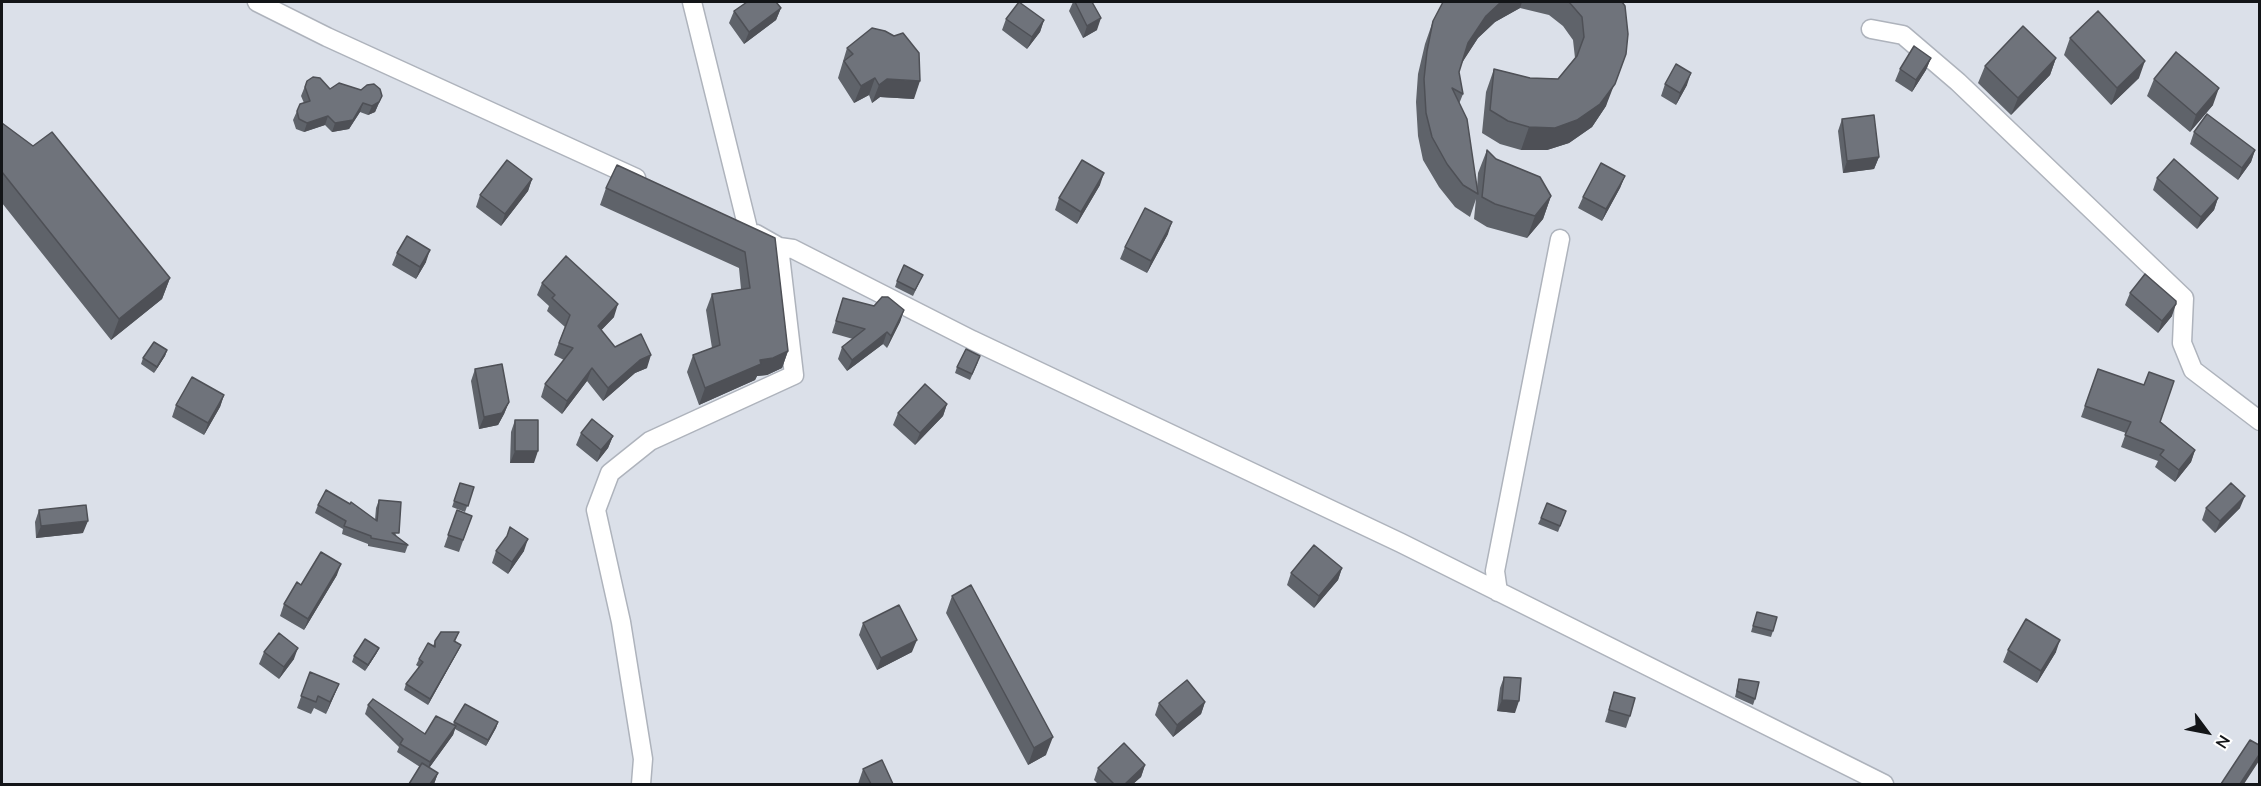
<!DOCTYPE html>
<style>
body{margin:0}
#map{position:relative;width:2261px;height:786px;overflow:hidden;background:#dbe0e9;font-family:"Nunito Sans",sans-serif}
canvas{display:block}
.frame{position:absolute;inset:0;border:3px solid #131518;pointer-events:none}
.north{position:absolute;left:2177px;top:702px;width:60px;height:60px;-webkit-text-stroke:4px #fff;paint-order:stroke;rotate:122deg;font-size:16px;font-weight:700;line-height:24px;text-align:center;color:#131518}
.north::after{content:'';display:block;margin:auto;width:21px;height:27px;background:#131518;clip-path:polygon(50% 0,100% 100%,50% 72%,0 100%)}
</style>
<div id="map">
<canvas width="2261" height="786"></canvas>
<div class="frame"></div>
<div class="north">N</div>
</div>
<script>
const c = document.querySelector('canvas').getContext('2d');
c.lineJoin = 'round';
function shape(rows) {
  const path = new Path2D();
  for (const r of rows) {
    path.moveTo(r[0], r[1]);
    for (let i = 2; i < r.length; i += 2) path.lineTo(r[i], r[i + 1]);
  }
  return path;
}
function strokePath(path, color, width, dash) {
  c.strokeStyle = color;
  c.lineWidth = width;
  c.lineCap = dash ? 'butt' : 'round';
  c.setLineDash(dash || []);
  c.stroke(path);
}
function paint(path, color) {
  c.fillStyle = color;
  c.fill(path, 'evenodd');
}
const minor = shape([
 [257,2,327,37,636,178],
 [692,2,748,229],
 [1871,29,1903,35,1958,82,2184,298,2182,343,2193,370,2260,421],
 [756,234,779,247,793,249,972,340,1401,543,1884,784],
 [1498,592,1495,571,1560,239],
 [641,784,643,759,621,622,596,510,610,473,650,441,794,375,779,247]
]);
const wall = shape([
 [1073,2,1092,2,1097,30,1083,38,1069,11],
 [1443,2,1622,2,1606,106,1592,127,1569,143,1547,150,1521,150,1500,144,1482,133,1486,92,1494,69,1530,78,1558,79,1575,58,1573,40,1563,26,1549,15,1520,8,1495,22,1478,38,1462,62,1459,72,1463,94,1459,104,1477,188,1478,173,1487,150,1496,159,1551,196,1543,219,1527,238,1487,227,1474,219,1476,199,1470,217,1455,207,1439,187,1423,160,1418,136,1416,102,1418,74,1425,44,1433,21],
 [781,8,776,20,744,44,729,23,734,11],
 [1006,19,1044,20,1040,32,1027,49,1002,30],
 [2070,38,2139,78,2111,105,2064,55],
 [847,48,914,99,880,97,872,103,869,95,854,103,838,78],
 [1931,58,1926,70,1912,92,1895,81,1900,69],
 [2056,58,2050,75,2011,115,1978,83,1985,66],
 [2154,79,2213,105,2190,132,2147,96],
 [307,81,330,89,361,90,382,96,375,112,368,115,360,112,349,129,332,132,325,125,304,132,296,129,293,120,297,111,304,103,301,96],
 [1665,84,1687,85,1676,105,1661,96],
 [1842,119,1879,157,1874,169,1843,173,1838,131],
 [2,123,170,278,162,299,111,340,2,203],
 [2194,132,2255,150,2251,162,2238,180,2190,144],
 [1625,176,1620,188,1602,221,1578,208,1583,197],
 [2157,178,2218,198,2214,210,2197,229,2153,190],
 [532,179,528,191,501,226,476,207,480,195],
 [1100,185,1077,224,1055,210,1059,198],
 [606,188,775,238,788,351,782,368,767,375,757,376,755,380,699,405,687,372,693,355,712,348,706,310,712,294,741,289,739,268,600,205],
 [1168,234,1147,273,1120,259,1125,247],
 [397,253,426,262,416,279,392,265],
 [897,281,920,281,913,296,895,287],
 [542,283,614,317,601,330,615,347,647,368,635,373,603,401,587,381,562,414,541,397,545,384,564,360,554,355,565,327,547,311,549,306,537,295],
 [2130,293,2172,316,2158,333,2125,305],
 [843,298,874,306,904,310,900,322,887,348,883,344,847,371,838,359,842,347,853,339,832,333],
 [167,350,165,356,154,373,141,364,143,358],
 [978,362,970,380,955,373,957,367],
 [475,369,509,402,504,414,498,425,479,429,471,381],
 [2098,369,2195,450,2191,462,2175,482,2155,467,2158,461,2121,447,2126,433,2081,417],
 [224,395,220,407,204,435,172,417,176,405],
 [947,404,943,416,915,445,893,425,898,413],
 [515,420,534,463,510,463,511,432],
 [581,433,613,436,608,448,597,462,576,445],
 [460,483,474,487,465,512,452,507],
 [379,500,397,537,408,545,405,553,368,546,368,544,342,534,343,529,315,513,318,505,375,520,376,508],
 [2206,508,2240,508,2215,533,2202,520],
 [39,510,83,533,36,538,35,522],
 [457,510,472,516,459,552,444,547],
 [1566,511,1558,532,1538,524,1541,518],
 [496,551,524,551,508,574,492,563],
 [1342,568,1338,580,1314,608,1287,585,1291,573],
 [337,575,304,630,280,616,284,604,301,585],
 [952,596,1046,755,1028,765,946,613],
 [1757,612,1773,631,1771,637,1751,632],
 [863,623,912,652,877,670,859,635],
 [459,632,455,642,461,645,458,651,428,705,404,690,406,684,419,667,416,665,419,659,433,646,435,641],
 [379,648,376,654,365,671,352,662,354,656],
 [2008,650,2056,652,2037,683,2003,662],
 [264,652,294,659,279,679,259,664],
 [310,672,339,684,326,714,314,708,311,714,297,708],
 [1504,677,1515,713,1497,711,1500,688],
 [1739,679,1755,699,1753,705,1735,697],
 [1614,692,1630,716,1626,728,1605,722],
 [1205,702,1201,714,1173,737,1155,715,1159,703],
 [368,705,425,734,453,725,454,722,498,722,496,728,486,746,455,729,453,735,429,768,438,773,434,784,409,784,420,767,397,752,399,747,365,714],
 [1145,765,1141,777,1133,784,1098,784,1094,780,1098,768],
 [863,769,893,784,858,784]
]);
const shadedWall = shape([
 [1501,2,1522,2,1520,8,1495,22,1478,38,1460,66,1468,43,1486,16],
 [781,8,776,20,744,44,749,32],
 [1101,18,1097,30,1083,38,1087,26],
 [1044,20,1040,32,1027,49,1032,37],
 [1626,54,1606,106,1592,127,1569,143,1547,150,1521,150,1529,127],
 [1931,58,1926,70,1912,92,1916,80],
 [2056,58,2050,75,2011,115,2018,98],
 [2145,61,2139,78,2111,105,2117,88],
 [1691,73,1687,85,1676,105,1680,93],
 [875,78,869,95,854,103,861,86],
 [887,79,920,81,914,99,880,97,872,103,879,85],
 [2219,88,2213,105,2190,132,2196,115],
 [382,96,375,112,368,115,372,106],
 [363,103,360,112,349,129,332,132,335,123],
 [328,116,325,125,304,132,307,123],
 [2255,150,2251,162,2238,180,2242,168],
 [1879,157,1874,169,1843,173,1847,161],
 [1104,173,1100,185,1077,224,1081,212],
 [1625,176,1620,188,1602,221,1606,209],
 [532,179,528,191,501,226,505,214],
 [1551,196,1543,219,1527,238,1535,216],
 [2218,198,2214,210,2197,229,2201,217],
 [1172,222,1168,234,1147,273,1151,261],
 [430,250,426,262,416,279,420,267],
 [170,278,162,299,111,340,119,319],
 [618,304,614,317,593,339,598,326],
 [2176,304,2172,316,2158,333,2162,321],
 [904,310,900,322,887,348,891,336],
 [887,332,883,344,847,371,852,360],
 [167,350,165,356,154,373,157,367],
 [788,351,782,368,767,375,757,376,755,380,699,405,705,388,760,360],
 [651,355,647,368,635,373,603,401,608,388,640,360],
 [592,368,587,381,562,414,567,401],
 [224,395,220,407,204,435,208,423],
 [509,402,504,414,498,425,479,429,484,417],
 [947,404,943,416,915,445,920,433],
 [613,436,608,448,597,462,601,450],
 [2195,450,2191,462,2175,482,2179,470],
 [515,451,538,451,534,463,510,463],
 [2245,496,2240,508,2215,533,2220,521],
 [88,521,83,533,36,538,41,526],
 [528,539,524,551,508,574,512,562],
 [341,564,337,575,304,630,308,619],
 [1342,568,1338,580,1314,608,1319,596],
 [917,640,912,652,877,670,881,658],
 [2060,640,2056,652,2037,683,2041,671],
 [461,645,458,651,428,705,430,699],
 [298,648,294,659,279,679,284,667],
 [379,648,376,654,365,671,368,665],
 [339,684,334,696,326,714,330,702],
 [1502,700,1519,701,1515,713,1497,711],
 [1205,702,1201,714,1173,737,1177,725],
 [498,722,496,728,486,746,488,740],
 [456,726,453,735,427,771,430,762],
 [1053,737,1046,755,1028,765,1034,748],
 [2259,755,2259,761,2244,784,2240,784],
 [1145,765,1141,777,1133,784,1125,784],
 [438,773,434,784,430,784]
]);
const building = shape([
 [747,2,776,2,781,8,749,32,734,11,747,2],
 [1019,2,1044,20,1032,37,1006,19,1019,2],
 [1075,2,1092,2,1101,18,1087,26,1075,2],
 [1443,2,1501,2,1486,16,1468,43,1459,72,1463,94,1452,88,1467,119,1478,194,1463,185,1447,164,1432,137,1426,113,1424,79,1427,51,1433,21,1443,2],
 [1569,2,1622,2,1625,6,1628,34,1626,54,1615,84,1600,104,1577,120,1555,128,1529,127,1508,121,1490,110,1494,69,1530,78,1558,79,1577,56,1584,37,1582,17,1569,2],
 [2098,11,2145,61,2117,88,2070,38,2098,11],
 [2023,26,2056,58,2018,98,1985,66,2023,26],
 [872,28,885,31,894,36,903,33,919,53,920,81,887,79,879,85,875,78,861,86,844,61,853,54,847,48,872,28],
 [1914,46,1931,58,1916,80,1900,69,1914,46],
 [2176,52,2219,88,2196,115,2154,79,2176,52],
 [1676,64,1691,73,1680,93,1665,84,1676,64],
 [313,77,320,78,330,89,339,83,361,90,367,85,374,84,380,89,382,96,379,102,372,106,363,103,353,120,335,123,328,116,307,123,299,119,297,111,300,104,310,101,305,87,307,81,313,77],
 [2207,114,2255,150,2242,168,2194,132,2207,114],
 [1874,115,1879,157,1847,161,1842,119,1874,115],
 [2,123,33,146,52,132,170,278,119,319,2,172,2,123],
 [1487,150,1496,159,1540,177,1551,196,1535,216,1495,204,1482,197,1487,150],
 [2174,159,2218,198,2201,217,2157,178,2174,159],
 [507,160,532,179,505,214,480,195,507,160],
 [1082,160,1104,173,1081,212,1059,198,1082,160],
 [1601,163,1625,176,1606,209,1583,197,1601,163],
 [617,165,775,238,788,351,773,358,760,360,761,364,705,388,693,355,720,345,712,294,750,288,745,252,606,188,617,165],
 [1145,208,1172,222,1151,261,1125,247,1145,208],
 [407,236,430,250,420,267,397,253,407,236],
 [566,256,618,304,598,326,615,347,641,334,651,355,640,360,608,388,592,368,567,401,545,384,573,348,559,343,570,315,552,298,555,295,542,283,566,256],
 [904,265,923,275,915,290,897,281,904,265],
 [2145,274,2176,301,2176,304,2162,321,2130,293,2145,274],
 [882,297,888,297,904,310,891,336,887,332,852,360,842,347,865,329,836,321,843,298,874,306,882,297],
 [154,342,167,350,157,367,143,358,154,342],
 [966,349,980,356,972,374,957,367,966,349],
 [502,364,509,402,502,413,484,417,475,369,502,364],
 [2098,369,2144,385,2149,372,2174,381,2160,422,2195,450,2179,470,2160,455,2164,450,2125,435,2131,422,2085,406,2098,369],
 [192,377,224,395,208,423,176,405,192,377],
 [925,384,947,404,920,433,898,413,925,384],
 [592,419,613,436,601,450,581,433,592,419],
 [515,420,538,420,538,451,515,451,515,420],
 [460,483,474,487,468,506,454,501,460,483],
 [2231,483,2245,496,2220,521,2206,508,2231,483],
 [326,490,350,504,351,502,377,521,379,500,401,502,399,533,392,533,408,545,371,538,371,536,344,526,346,521,318,505,326,490],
 [1547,503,1566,511,1560,526,1541,518,1547,503],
 [86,505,88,521,41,526,39,510,86,505],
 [457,510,472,516,463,540,448,535,457,510],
 [510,527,528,539,512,562,496,551,507,536,510,527],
 [1314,545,1342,568,1319,596,1291,573,1314,545],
 [321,552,341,564,308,619,284,604,297,582,301,585,321,552],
 [971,585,1053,737,1034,748,952,596,971,585],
 [899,605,917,640,881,658,863,623,899,605],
 [1757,612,1777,617,1773,631,1753,626,1757,612],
 [2026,619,2060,640,2041,671,2008,650,2026,619],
 [441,632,459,632,454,641,461,645,430,699,406,684,423,662,419,659,428,643,435,647,435,641,441,632],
 [279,633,298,648,284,667,264,652,279,633],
 [365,639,379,648,368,665,354,656,365,639],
 [310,672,339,684,330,702,318,696,316,702,301,696,310,672],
 [1504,677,1521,678,1519,701,1502,700,1504,677],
 [1739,679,1759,682,1755,699,1737,691,1739,679],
 [1187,680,1205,702,1177,725,1159,703,1187,680],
 [1614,692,1635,698,1630,716,1609,710,1614,692],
 [373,699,425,734,436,716,456,726,430,762,400,744,403,739,368,705,373,699],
 [465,704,498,722,488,740,454,722,465,704],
 [2250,740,2259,745,2259,755,2240,784,2221,784,2250,740],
 [1124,743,1145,765,1125,784,1114,784,1098,768,1124,743],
 [882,760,893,784,871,784,863,769,882,760],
 [422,763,438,773,430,784,409,784,422,763]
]);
strokePath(minor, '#aeb3bc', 21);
strokePath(minor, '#fff', 18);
paint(wall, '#5f636a');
paint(shadedWall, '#4e5056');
paint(building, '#6f737b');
strokePath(building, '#4e5056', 1.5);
</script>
